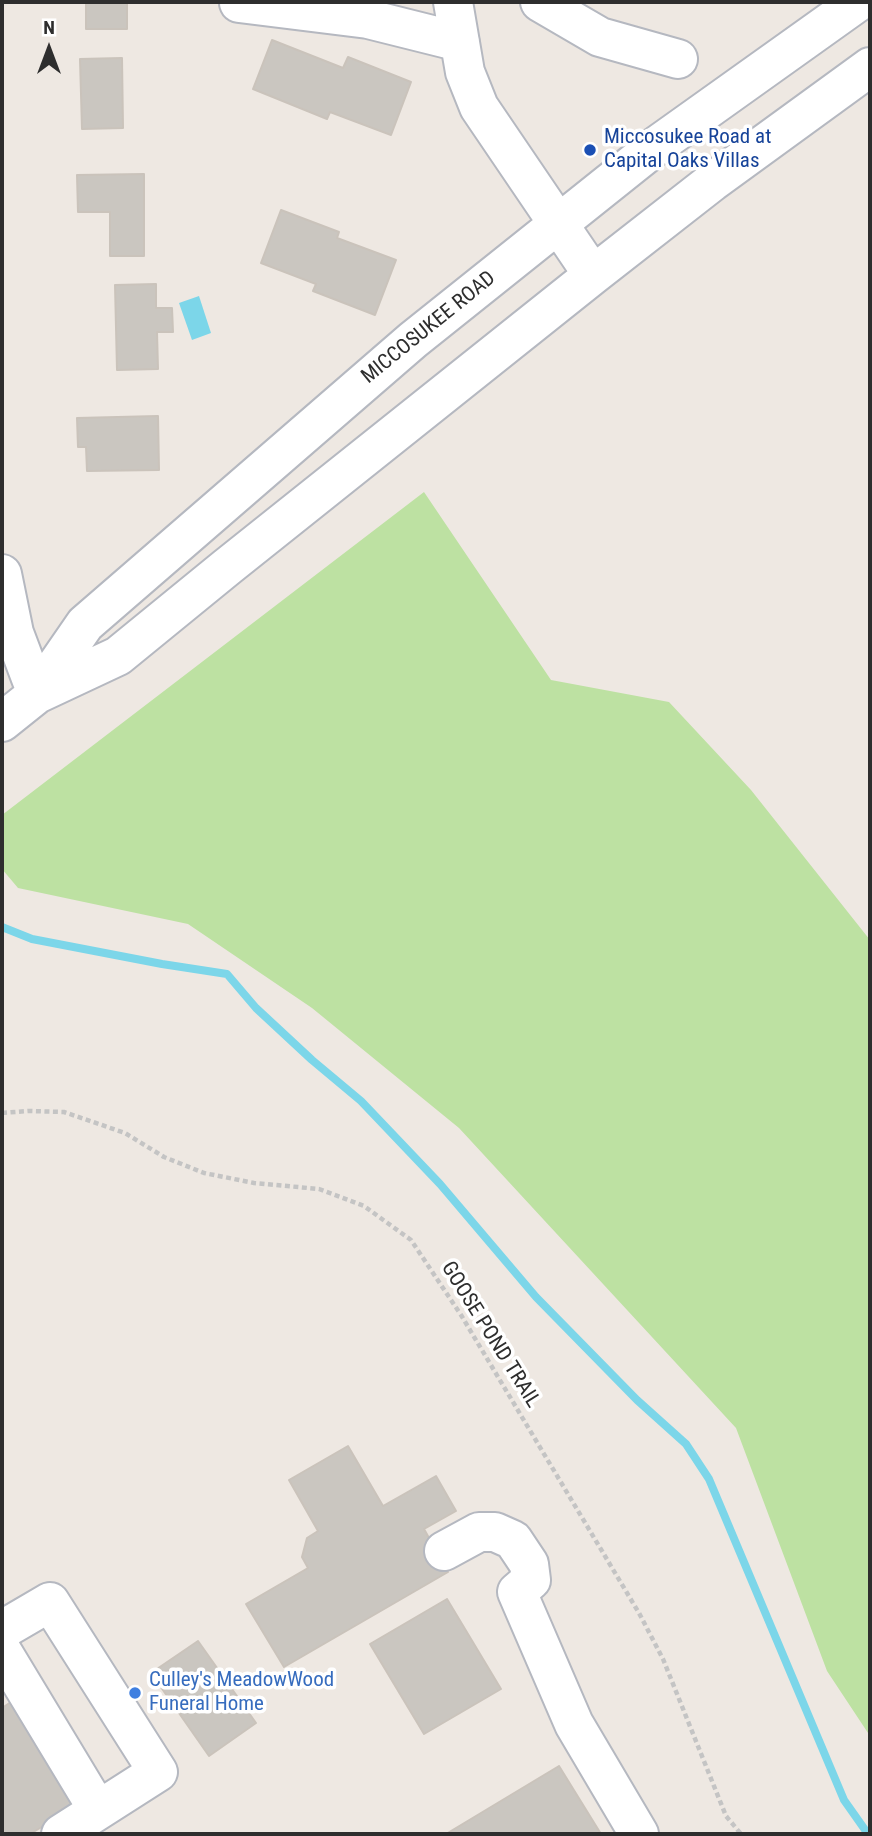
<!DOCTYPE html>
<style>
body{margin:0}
#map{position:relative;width:872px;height:1836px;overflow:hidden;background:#eee8e2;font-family:"Roboto Condensed",sans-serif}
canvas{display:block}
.frame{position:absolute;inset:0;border:4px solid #2e2e2e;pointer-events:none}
.north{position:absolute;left:14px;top:14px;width:70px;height:70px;-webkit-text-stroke:5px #fff;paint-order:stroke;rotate:0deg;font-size:19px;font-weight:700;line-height:28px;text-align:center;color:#2e2e2e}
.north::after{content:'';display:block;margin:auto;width:24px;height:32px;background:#2e2e2e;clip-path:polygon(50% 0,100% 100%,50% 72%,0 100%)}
</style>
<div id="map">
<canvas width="872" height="1836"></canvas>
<div class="frame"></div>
<div class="north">N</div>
</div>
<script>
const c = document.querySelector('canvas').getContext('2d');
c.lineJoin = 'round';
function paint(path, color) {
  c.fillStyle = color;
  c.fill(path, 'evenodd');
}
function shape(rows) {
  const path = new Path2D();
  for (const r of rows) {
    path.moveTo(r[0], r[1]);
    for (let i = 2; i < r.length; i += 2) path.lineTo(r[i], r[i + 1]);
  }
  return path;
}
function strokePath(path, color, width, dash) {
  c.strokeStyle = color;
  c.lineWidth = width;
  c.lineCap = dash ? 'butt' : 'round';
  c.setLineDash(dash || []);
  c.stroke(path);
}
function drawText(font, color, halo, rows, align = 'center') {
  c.font = font + ' "Roboto Condensed",sans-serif';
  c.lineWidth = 7;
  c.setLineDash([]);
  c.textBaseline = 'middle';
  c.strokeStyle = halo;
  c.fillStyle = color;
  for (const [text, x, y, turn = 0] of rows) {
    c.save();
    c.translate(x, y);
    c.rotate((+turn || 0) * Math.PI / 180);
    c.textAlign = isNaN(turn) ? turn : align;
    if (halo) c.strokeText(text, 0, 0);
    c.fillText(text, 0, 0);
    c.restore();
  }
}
const green = shape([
 [424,492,551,680,669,702,751,790,870,940,870,1736,827,1671,736,1428,459,1128,312,1008,188,924,18,888,2,869,2,815]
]);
const water = shape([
 [199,296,211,333,192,340,179,303]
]);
const stream = shape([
 [2,927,32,939,162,964,227,974,256,1008,312,1060,361,1101,440,1184,536,1297,637,1400,686,1444,709,1479,844,1800,868,1834]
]);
const building = shape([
 [86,2,127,2,127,29,86,29,86,2],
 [272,40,343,68,348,57,411,82,391,135,330,112,327,119,253,89,272,40],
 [122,58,123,128,82,129,80,59,122,58],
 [144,174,144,256,110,256,110,212,78,212,77,175,144,174],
 [281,210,339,232,337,238,396,260,375,315,313,291,316,284,261,263,281,210],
 [156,284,156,308,172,308,173,332,157,332,158,369,117,370,115,285,156,284],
 [158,416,159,470,87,471,86,447,78,447,77,418,158,416],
 [348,1446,383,1506,436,1476,456,1511,424,1529,448,1572,284,1667,246,1604,308,1568,302,1557,307,1538,318,1531,289,1480,348,1446],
 [447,1599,501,1689,424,1734,370,1644,447,1599],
 [198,1641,256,1723,209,1756,151,1673,198,1641],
 [11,1702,75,1807,30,1834,2,1834,2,1708,11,1702],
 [559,1766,601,1834,446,1834,559,1766]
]);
const path = shape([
 [2,1113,28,1111,64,1112,125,1133,164,1157,204,1173,254,1183,319,1189,364,1206,411,1240,461,1315,639,1613,663,1659,726,1816,741,1834]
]);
const minor = shape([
 [453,2,465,72,479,107,593,275],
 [540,2,600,37,678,59],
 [239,3,368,19,460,42],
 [2,574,14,633,37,694],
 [38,692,85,624,413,340,652,149,858,2],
 [2,722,37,694,118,656,227,567,593,275,712,182,870,67],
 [444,1551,479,1532,495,1532,513,1540,529,1564,531,1580,517,1592,574,1724,639,1834],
 [2,1630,50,1602,158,1772,61,1834],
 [2,1651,98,1810]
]);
const markers = [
 [590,150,7,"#1a4fb4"],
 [135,1693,7,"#3f7fe0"]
];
const transitNames = [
 ["Miccosukee Road at",604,138],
 ["Capital Oaks Villas",604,162]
];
const streetNames = [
 ["MICCOSUKEE ROAD",429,328,-39],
 ["GOOSE POND TRAIL",490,1335,58]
];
const shopNames = [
 ["Culley's MeadowWood",149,1681],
 ["Funeral Home",149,1705]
];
paint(green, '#bde1a2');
paint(water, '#7cd6e9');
strokePath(stream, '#7cd6e9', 8);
paint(building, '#cac6c0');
strokePath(building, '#cac3bb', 2);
strokePath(minor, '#b5b8c0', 42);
strokePath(path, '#c4c4c4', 4.5, [5, 3.5]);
strokePath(minor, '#fff', 38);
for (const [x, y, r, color] of markers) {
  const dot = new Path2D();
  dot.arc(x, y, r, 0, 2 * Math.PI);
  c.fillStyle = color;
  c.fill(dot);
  strokePath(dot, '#fff', 2.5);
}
drawText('21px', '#164399', '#fff', transitNames, 'left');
drawText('21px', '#2e2e2e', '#fff', streetNames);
drawText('21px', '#366cbe', '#fff', shopNames, 'left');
</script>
